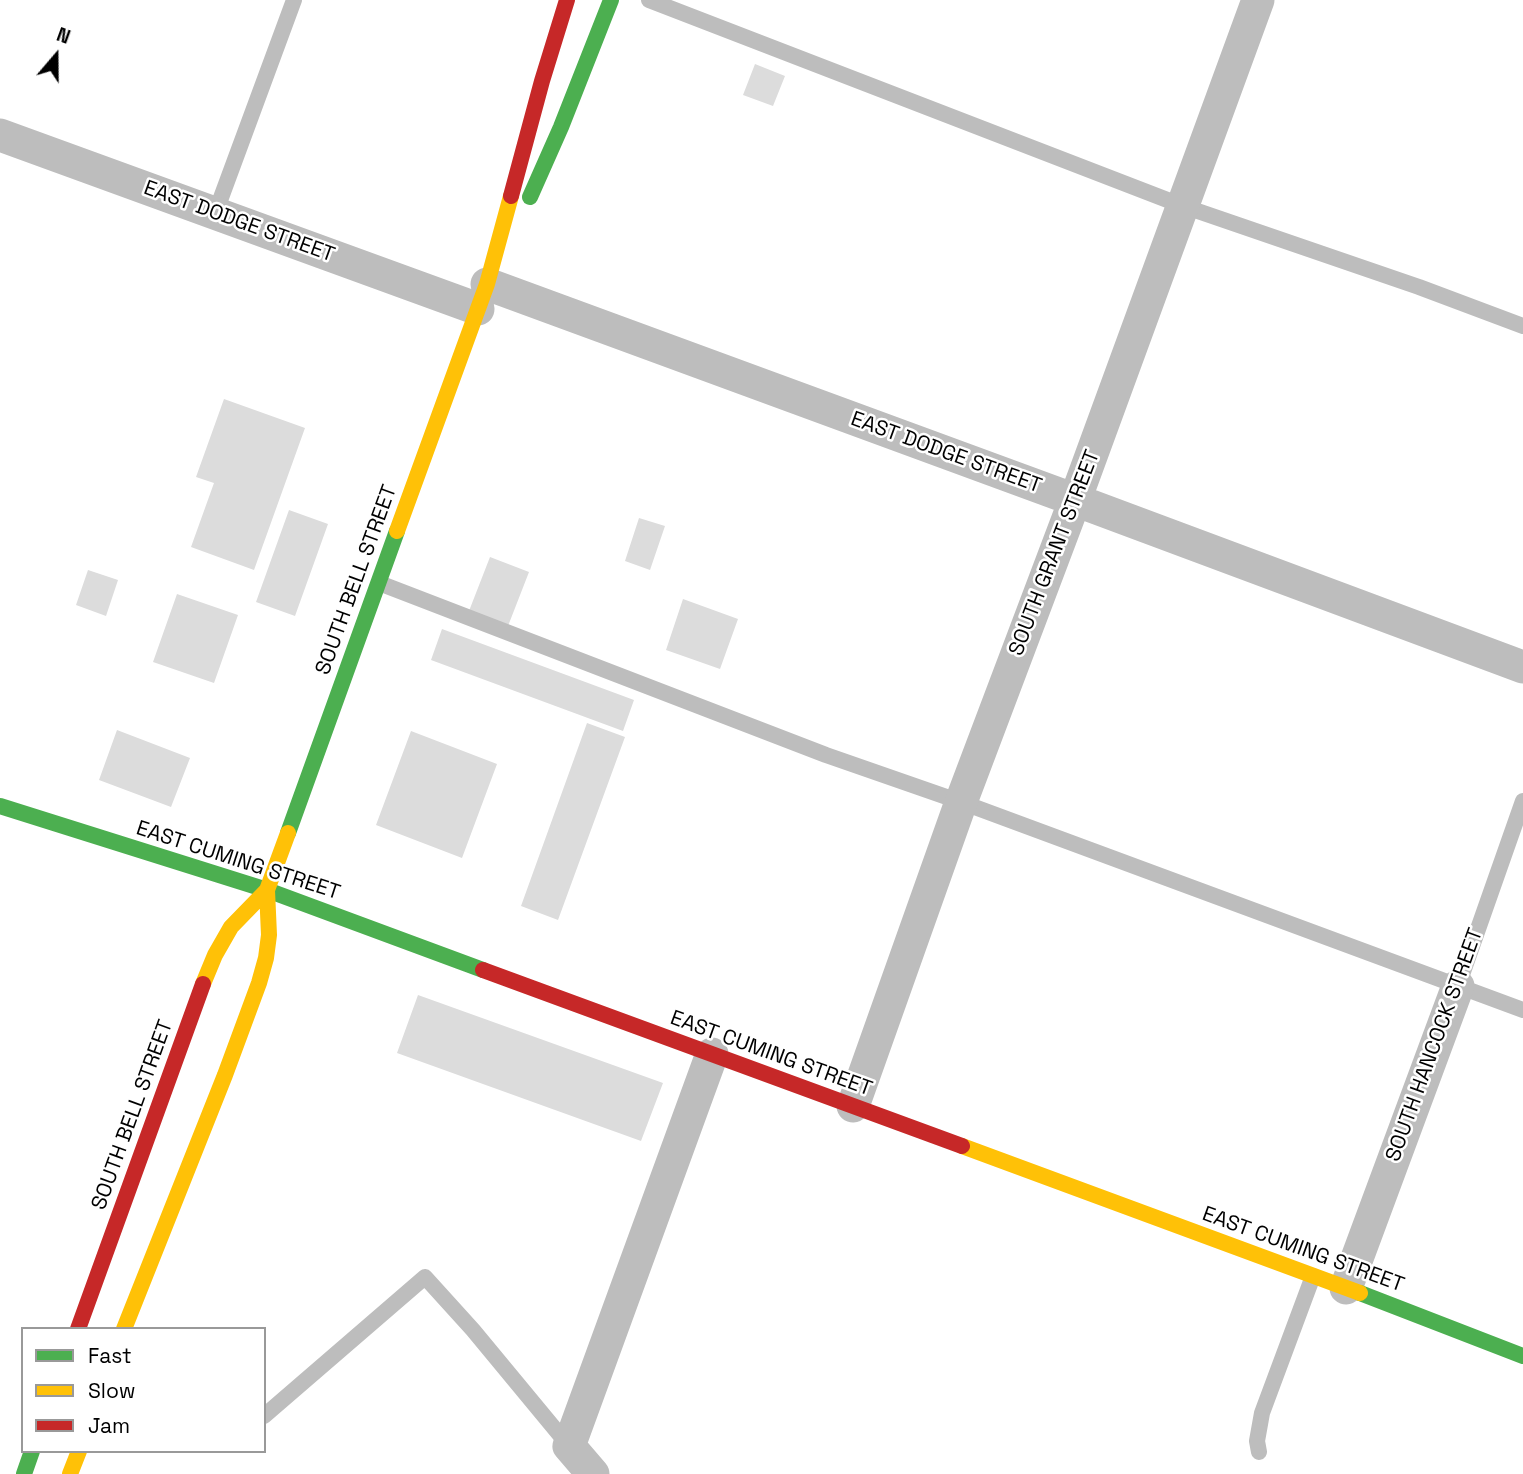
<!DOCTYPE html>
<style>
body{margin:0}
#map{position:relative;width:1523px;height:1474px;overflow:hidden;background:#fff;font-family:"Space Grotesk",sans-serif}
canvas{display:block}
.legend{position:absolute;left:21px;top:1327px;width:245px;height:126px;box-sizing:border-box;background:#fff;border:2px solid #999;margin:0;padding:9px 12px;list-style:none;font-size:21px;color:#000}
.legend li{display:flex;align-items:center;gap:14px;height:35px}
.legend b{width:35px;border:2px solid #999}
.north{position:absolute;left:21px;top:21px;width:70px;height:70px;-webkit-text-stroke:5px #fff;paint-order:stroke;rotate:20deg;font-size:19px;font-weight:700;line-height:28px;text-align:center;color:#000}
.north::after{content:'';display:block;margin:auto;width:24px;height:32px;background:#000;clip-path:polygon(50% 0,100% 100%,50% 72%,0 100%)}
</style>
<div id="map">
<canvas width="1523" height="1474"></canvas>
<ul class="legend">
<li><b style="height:9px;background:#4caf50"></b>Fast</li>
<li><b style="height:9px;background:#ffc107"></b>Slow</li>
<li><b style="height:9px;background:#c62828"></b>Jam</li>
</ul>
<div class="north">N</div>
</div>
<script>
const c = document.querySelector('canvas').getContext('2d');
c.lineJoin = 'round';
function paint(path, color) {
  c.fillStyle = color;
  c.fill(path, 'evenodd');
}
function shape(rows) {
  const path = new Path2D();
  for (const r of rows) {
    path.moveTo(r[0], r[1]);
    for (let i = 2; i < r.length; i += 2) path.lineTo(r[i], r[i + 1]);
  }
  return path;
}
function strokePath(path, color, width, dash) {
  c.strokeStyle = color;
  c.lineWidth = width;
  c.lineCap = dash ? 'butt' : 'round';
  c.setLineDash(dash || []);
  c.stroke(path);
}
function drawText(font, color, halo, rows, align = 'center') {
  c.font = font + ' "Space Grotesk",sans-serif';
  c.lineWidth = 5;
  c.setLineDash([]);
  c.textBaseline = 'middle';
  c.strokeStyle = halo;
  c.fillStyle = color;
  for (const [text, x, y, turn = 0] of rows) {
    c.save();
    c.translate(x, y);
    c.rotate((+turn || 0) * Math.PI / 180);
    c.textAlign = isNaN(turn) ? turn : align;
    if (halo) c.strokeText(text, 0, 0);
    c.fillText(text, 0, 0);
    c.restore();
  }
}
const building = shape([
 [755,64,785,76,773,106,743,95],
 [224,399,305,428,254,570,191,547,214,483,196,477],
 [289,510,328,524,295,616,256,602],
 [639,518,665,526,650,570,625,561],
 [490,557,529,572,508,626,469,611],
 [88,570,118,580,106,616,76,605],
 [177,594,238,615,214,683,153,662],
 [683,599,738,619,720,669,666,650],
 [442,629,634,700,623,731,431,660],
 [587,723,625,737,558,920,521,906],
 [117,730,190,758,171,807,99,780],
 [411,731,497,764,462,858,376,825],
 [418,995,663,1083,641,1141,397,1053]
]);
const lane = shape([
 [649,0,1183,206,1419,287,1523,326],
 [215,214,294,0],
 [379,583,826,755,961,802,1523,1010],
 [1458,986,1523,801],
 [264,1416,425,1277,473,1330,569,1446],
 [1259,1452,1257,1441,1262,1413,1313,1276]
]);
const street = shape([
 [0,135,478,309],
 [487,284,1075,500,1523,667],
 [853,1106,961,802,1075,500,1258,0],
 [1346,1288,1458,986],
 [593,1474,569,1446,712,1054]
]);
const fast = shape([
 [530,197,561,127,611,0],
 [0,806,267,890,483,970],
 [288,833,397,531],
 [1360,1293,1523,1356],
 [24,1474,32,1451]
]);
const slow = shape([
 [397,531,487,284,511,196],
 [203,984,215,955,231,927,267,890],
 [962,1146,1360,1293],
 [124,1329,225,1075,259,983,266,958,269,935,267,890,288,833],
 [70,1474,79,1451]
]);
const jam = shape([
 [511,196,542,81,567,0],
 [483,970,962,1146],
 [78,1329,203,984]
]);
const streetNames = [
 ["EAST DODGE STREET",239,222,20],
 ["EAST DODGE STREET",946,453,20],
 ["SOUTH GRANT STREET",1055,553,-69],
 ["SOUTH BELL STREET",357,580,-70],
 ["EAST CUMING STREET",238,861,18],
 ["SOUTH HANCOCK STREET",1435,1045,-70],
 ["EAST CUMING STREET",771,1054,20],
 ["SOUTH BELL STREET",133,1115,-70],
 ["EAST CUMING STREET",1303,1250,20]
];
paint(building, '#dcdcdc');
strokePath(lane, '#bdbdbd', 16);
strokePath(street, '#bdbdbd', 33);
strokePath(fast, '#4caf50', 16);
strokePath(slow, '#ffc107', 16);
strokePath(jam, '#c62828', 16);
drawText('21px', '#000', '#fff', streetNames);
</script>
